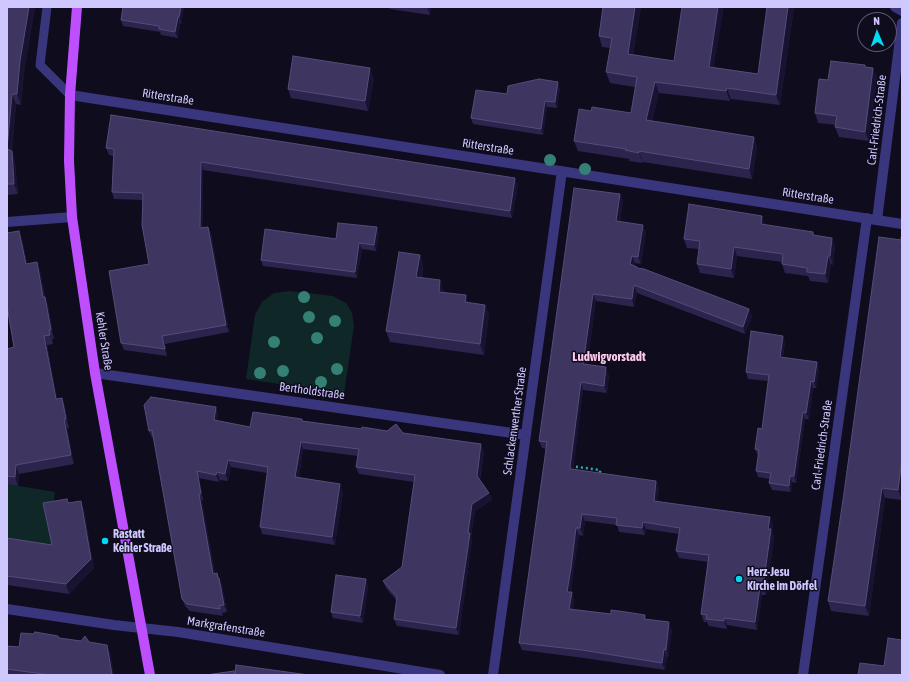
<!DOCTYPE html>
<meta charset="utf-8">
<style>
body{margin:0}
#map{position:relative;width:909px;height:682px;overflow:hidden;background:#0f0c1e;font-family:"Asap Condensed",sans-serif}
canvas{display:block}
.frame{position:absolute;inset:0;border:8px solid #cfc8ff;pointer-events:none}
.north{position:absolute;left:857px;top:12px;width:40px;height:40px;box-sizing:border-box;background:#0f0c1e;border:1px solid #5c5778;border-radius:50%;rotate:358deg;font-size:11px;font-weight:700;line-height:16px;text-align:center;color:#cfc8ff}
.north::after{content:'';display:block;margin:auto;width:14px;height:18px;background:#00daf3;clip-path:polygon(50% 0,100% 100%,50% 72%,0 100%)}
</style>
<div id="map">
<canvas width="909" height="682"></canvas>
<div class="frame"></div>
<div class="north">N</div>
</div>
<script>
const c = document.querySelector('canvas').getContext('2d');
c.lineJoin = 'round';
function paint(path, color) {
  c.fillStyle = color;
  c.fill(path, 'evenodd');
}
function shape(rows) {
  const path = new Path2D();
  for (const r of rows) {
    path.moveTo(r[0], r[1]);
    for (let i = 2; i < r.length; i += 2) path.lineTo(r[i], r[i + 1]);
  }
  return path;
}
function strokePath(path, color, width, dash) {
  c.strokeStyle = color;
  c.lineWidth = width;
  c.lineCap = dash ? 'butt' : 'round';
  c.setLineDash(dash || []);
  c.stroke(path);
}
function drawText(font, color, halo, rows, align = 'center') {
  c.font = font + ' "Asap Condensed",sans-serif';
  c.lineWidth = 3;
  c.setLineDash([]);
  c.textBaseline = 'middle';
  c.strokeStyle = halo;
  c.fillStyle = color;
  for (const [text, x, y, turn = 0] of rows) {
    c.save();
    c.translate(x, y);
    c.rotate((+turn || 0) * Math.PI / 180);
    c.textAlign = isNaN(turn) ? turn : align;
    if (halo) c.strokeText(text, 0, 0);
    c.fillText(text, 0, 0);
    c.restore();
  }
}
const green = shape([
 [290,291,333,296,346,303,352,313,354,326,344,394,246,379,255,315,262,302,274,293],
 [7,484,55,492,52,512,54,550,7,547]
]);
const path = shape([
 [571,466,600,470,600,475]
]);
const lane = shape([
 [47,7,40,65,70,95]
]);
const street = shape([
 [895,7,902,11],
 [70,95,902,224],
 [877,220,902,23],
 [7,222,72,217],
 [95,373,526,435],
 [7,609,114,625,178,632,440,675],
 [493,675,562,171],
 [803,675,867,218]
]);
const primary = shape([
 [77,7,70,95,69,161,72,217,95,373,150,675]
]);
const trees = [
 [550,160],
 [585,169],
 [304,297],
 [309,317],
 [335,321],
 [317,338],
 [274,342],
 [337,369],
 [283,371],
 [260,373],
 [321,382]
];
const wall = shape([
 [7,7,35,7,24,72,21,105,16,104,12,151,15,162,18,194,7,195],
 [184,7,181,24,180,24,178,38,161,35,160,32,123,26,121,20],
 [389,7,431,7,430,15,390,9],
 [603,7,641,7,633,55,674,61,758,74,767,7,794,7,780,105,731,99,730,101,659,93,652,121,754,137,757,148,752,179,643,162,643,163,629,161,629,159,578,151,574,141,591,111,631,113,635,87,610,83,606,72,610,48,602,47,599,36],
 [866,67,873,68,877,78,869,141,839,137,835,127,836,125,818,123,815,113,828,80],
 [374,78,368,111,291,98,288,89],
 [560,88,557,108,547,107,543,135,473,124,471,118,507,94],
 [106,148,518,185,512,218,203,170,203,228,208,227,211,234,229,332,165,344,167,356,124,350,121,343,149,264,143,200,114,199,112,192,113,156,109,155],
 [620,194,623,201,620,221,646,232,641,264,635,263,634,266,638,268,749,309,752,317,745,334,637,293,634,307,596,301,587,365,609,375,607,393,583,390,573,469,656,481,659,488,657,501,773,524,772,531,774,537,766,595,762,595,757,630,727,625,727,629,709,626,707,622,704,622,701,614,708,562,679,558,676,551,679,534,646,529,645,535,619,532,617,525,585,521,583,536,579,535,573,575,571,592,574,600,573,609,611,614,645,615,646,619,672,630,668,657,667,657,665,670,584,658,522,650,519,643,546,449,542,448,539,441],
 [762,216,765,225,813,232,814,235,832,238,835,246,833,265,831,264,828,283,810,281,808,276,785,273,782,264,782,262,737,256,734,278,700,273,697,264,699,249,687,248,684,239],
 [379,232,376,251,362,249,357,278,263,266,261,260,336,239],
 [902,237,902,500,885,498,869,616,831,611,828,601],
 [22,239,27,264,37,262,40,271,45,297,48,306,54,339,52,339,53,344,47,345,57,399,62,398,65,407,69,428,67,428,74,464,19,474,18,486,7,484,7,349,14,347],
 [420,255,423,266,422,278,444,291,444,293,466,295,468,302,485,305,489,315,484,355,390,342,386,331],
 [785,342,783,357,817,362,819,368,816,388,813,388,809,419,805,419,796,483,792,482,791,492,772,490,769,483,770,479,758,477,756,471,758,456,755,449,762,429,768,381,748,379,746,372],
 [216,407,218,414,217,421,250,427,303,421,362,429,403,433,484,451,480,480,489,493,492,500,475,511,471,537,472,540,459,635,397,626,394,619,397,601,386,588,383,581,402,567,414,482,359,474,356,467,358,456,303,449,299,478,343,492,335,545,262,534,260,527,267,473,231,467,228,481,220,480,219,482,199,478,203,500,202,501,215,574,217,573,222,585,227,612,222,613,223,616,190,611,185,606,182,599,154,437,152,438,149,431],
 [69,503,84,510,94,568,69,594,7,585,7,538,52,545],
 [366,579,368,586,363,623,333,618,331,612],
 [59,638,89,642,110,653,114,675,7,675,7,646,19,647]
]);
const shadedWall = shape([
 [29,7,35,7,24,72,21,105,17,94,20,61],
 [181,7,184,7,181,24,179,17],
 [427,7,431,7,430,15],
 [635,7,641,7,632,64,628,54],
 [718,7,724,7,712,78,709,67],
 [788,7,794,7,780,105,776,95],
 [178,17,180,24,178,38,175,32],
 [370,68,374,78,368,111,365,101],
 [873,68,877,78,869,141,865,132],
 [558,82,560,88,557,108,555,102],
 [655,82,659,93,650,131,646,120],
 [727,88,731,99,730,101,726,91],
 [12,94,16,104,12,151,15,162,18,194,14,184,7,149],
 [545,101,547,107,543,135,541,129],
 [754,137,757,148,752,179,749,169],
 [639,151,643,162,643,163,639,153],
 [201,162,203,170,203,235,200,228],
 [515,178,518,185,512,218,510,211],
 [620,194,623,201,619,228,616,221],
 [762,216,765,224,764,233,761,224],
 [643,225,646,232,641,264,638,257],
 [208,227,211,234,229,332,226,325],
 [377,227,379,232,376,251,374,245],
 [19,231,22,239,29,273,26,264],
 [832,238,835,246,833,265,830,256],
 [359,243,362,249,357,278,355,272],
 [734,247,737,256,734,278,731,269],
 [420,255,423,266,420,288,416,277],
 [632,256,635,263,633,271,630,264],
 [828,256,831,264,828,283,825,274],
 [37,262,40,271,46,306,43,297],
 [440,280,444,291,442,303,439,292],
 [634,285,637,293,634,307,632,299],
 [593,294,596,301,586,372,583,364],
 [466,295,469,306,465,302],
 [45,297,48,306,54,339,51,330],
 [485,305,489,315,484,355,480,344],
 [749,309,752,317,745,334,743,327],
 [49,330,52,339,53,344,50,335],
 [44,336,47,345,59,408,56,399],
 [162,336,165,344,167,356,165,349],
 [783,336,785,342,782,363,780,357],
 [817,362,819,368,816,388,814,382],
 [606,367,609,375,607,393,604,386],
 [811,381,813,388,809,419,806,413],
 [581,382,583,390,573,474,570,467],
 [62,398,65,407,69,428,66,419],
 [216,407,218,414,217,427,214,420],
 [803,412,805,419,796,483,794,476],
 [64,419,67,428,74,464,71,455],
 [301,442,303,449,298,484,295,477],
 [481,444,484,451,479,483,477,476],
 [902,459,902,500,898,490],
 [228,460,231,467,228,481,225,474],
 [16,465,19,474,18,486,15,477],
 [197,471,199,478,203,500,201,493],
 [217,472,220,480,219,482,216,475],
 [790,476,792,482,791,492,789,486],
 [656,481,659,488,657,508,654,501],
 [340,484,343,492,335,545,332,537],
 [882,488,885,498,869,616,865,606],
 [489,493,492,500,475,511,471,537,472,540,459,635,456,628,472,504],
 [199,494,202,501,216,581,213,574],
 [81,501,84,510,94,568,69,594,66,584],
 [582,514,585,521,583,536,580,528],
 [770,517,773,524,772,531,774,537,766,595,763,587,768,529],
 [643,522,646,529,645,535,642,528],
 [576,528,579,535,570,599,567,592],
 [217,573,222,585,227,612,224,605],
 [366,579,368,586,363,623,360,616],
 [760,587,762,595,757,630,755,622],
 [572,592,574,600,572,616,569,609],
 [724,618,727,625,727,629,724,621],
 [669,622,672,630,668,657,666,650],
 [107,645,110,653,114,675,112,675],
 [664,649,667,657,665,670,662,663]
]);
const building = shape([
 [7,7,29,7,20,61,17,94,12,94,7,149,12,151,14,184,7,184,7,7],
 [123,7,181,7,179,17,178,17,175,32,159,29,159,26,121,20,123,7],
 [603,7,635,7,628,54,674,61,682,7,718,7,709,67,758,74,767,7,788,7,776,95,727,88,726,91,655,82,646,120,754,137,749,169,639,151,639,153,625,150,626,149,574,141,579,109,591,111,592,107,631,113,637,77,606,72,612,38,599,36,603,7],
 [293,56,370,68,365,101,288,89,293,56],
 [831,61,865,65,865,67,873,68,865,132,835,127,837,116,815,113,819,79,828,80,831,61],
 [539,79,558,82,555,102,545,101,541,129,471,118,476,90,507,94,508,86,539,79],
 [111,115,515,178,510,211,201,162,200,228,208,227,226,325,162,336,165,349,121,343,109,271,149,264,142,225,143,193,112,192,114,149,106,148,111,115],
 [574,188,620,194,616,221,643,225,638,257,632,256,630,264,637,267,637,268,644,269,749,309,743,327,634,285,632,299,593,294,583,364,606,367,604,386,581,382,570,467,571,469,656,481,654,501,770,517,768,529,771,529,763,587,760,587,755,622,724,618,724,621,706,619,707,615,701,614,709,555,676,551,680,528,643,522,642,528,616,525,617,518,582,514,580,528,576,528,571,568,567,592,572,592,569,609,611,614,611,610,626,612,645,615,644,619,669,622,666,650,664,649,662,663,582,650,519,643,547,442,539,441,574,188],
 [689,204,762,216,761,224,813,232,813,235,832,238,830,256,828,256,825,274,807,272,807,268,782,264,783,254,734,247,731,269,697,264,700,241,684,239,689,204],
 [338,223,377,227,374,245,359,243,355,272,261,260,265,229,336,239,338,223],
 [19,231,26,264,37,262,43,297,45,297,51,330,49,330,50,335,44,336,56,399,62,398,66,419,64,419,71,455,16,465,15,477,7,476,7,349,14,347,7,306,7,233,19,231],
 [879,237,901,240,901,237,902,237,902,459,898,490,882,488,865,606,828,601,844,493,879,237],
 [399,252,420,255,416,277,440,280,439,292,466,295,465,302,485,305,480,344,386,331,399,252],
 [751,331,783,336,780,357,817,362,814,382,811,381,806,413,803,412,794,476,790,476,789,486,769,483,771,473,756,471,759,450,755,449,758,428,762,429,769,375,746,372,751,331],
 [151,397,216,407,214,420,250,427,253,412,302,419,302,421,362,429,362,427,387,431,396,424,403,433,481,444,477,476,489,493,472,504,468,533,470,533,456,628,394,619,397,597,383,581,402,567,415,475,356,467,359,449,301,442,295,477,340,484,332,537,260,527,268,467,228,460,225,474,217,472,216,475,197,471,201,493,199,494,213,574,217,573,218,578,219,578,224,605,219,606,220,609,187,604,182,599,152,430,149,431,144,405,151,397],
 [67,499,68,503,81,501,91,559,66,584,7,576,7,538,52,545,43,503,67,499],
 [336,575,366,579,360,616,331,612,336,575],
 [35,632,58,636,59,638,81,641,85,636,89,642,107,645,112,675,50,675,7,669,7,646,19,647,21,633,33,634,35,632],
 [888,638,902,640,902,675,858,675,860,663,884,666,888,638],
 [236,665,309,675,235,675,236,665],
 [234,671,235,675,206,675,234,671]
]);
const markers = [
 [105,541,4,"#00daf3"],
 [739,579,4,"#00daf3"]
];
const streetNames = [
 ["Ritterstraße",168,97,9],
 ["Carl-Friedrich-Straße",877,120,-83],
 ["Ritterstraße",488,147,9],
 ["Ritterstraße",808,196,9],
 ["Kehler Straße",104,341,81],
 ["Bertholdstraße",312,391,8],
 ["Schlackenwerther Straße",515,421,-82],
 ["Carl-Friedrich-Straße",822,445,-82],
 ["Markgrafenstraße",226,627,9]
];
const poiNames = [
 ["Rastatt",113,534],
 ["Kehler Straße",113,548],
 ["Herz-Jesu",747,572],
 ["Kirche im Dörfel",747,586]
];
const neighbourhoodNames = [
 ["Ludwigvorstadt",609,357]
];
paint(green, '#0f2827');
strokePath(path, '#2cafa8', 2.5, [2, 3]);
strokePath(lane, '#39367d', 9);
strokePath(street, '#39367d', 10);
strokePath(primary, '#be4fff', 10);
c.fillStyle = '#358075';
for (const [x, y] of trees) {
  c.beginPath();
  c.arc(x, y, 6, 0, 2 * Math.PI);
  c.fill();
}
paint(wall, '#2c244c');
paint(shadedWall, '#191332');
paint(building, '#3e3660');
strokePath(building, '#544d79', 1);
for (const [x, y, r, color] of markers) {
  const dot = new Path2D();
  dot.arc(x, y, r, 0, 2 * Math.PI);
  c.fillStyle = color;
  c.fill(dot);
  strokePath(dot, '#0f0c1e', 1.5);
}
drawText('12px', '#cfc8ff', '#0f0c1e', streetNames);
drawText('bold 12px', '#cfc8ff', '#0f0c1e', poiNames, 'left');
drawText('bold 13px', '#ffcaec', '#0f0c1e', neighbourhoodNames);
</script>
